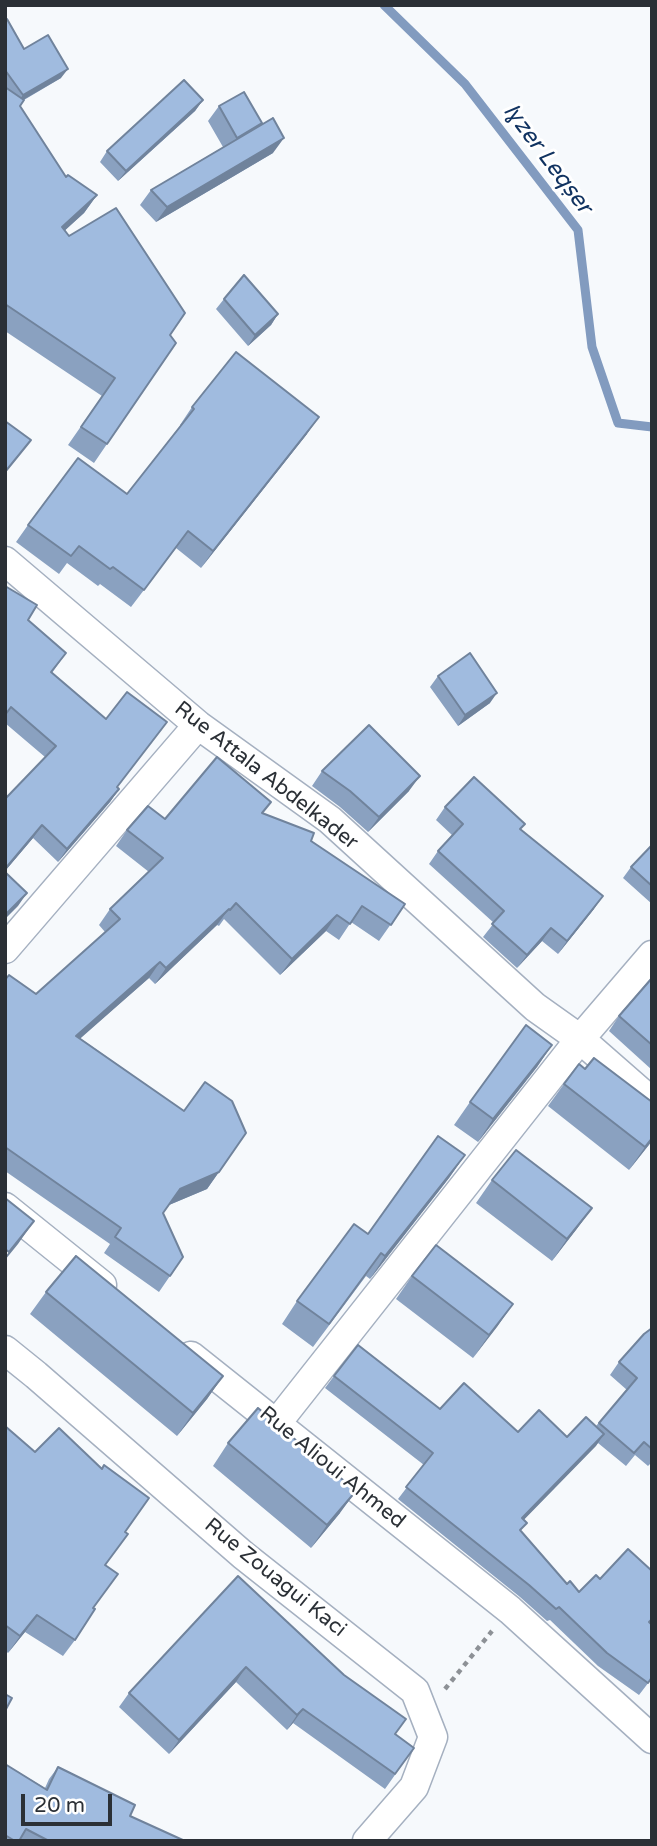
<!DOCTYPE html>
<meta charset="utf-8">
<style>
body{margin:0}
#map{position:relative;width:657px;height:1846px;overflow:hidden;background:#f6f9fc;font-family:"Varela Round",sans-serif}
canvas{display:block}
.frame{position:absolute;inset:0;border:7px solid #2b3036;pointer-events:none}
.scale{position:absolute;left:21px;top:1794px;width:91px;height:32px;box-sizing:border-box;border:4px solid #2b3036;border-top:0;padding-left:9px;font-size:21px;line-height:24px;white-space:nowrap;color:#2b3036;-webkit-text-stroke:5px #fff;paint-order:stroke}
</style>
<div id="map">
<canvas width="657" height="1846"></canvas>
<div class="frame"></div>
<div class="scale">20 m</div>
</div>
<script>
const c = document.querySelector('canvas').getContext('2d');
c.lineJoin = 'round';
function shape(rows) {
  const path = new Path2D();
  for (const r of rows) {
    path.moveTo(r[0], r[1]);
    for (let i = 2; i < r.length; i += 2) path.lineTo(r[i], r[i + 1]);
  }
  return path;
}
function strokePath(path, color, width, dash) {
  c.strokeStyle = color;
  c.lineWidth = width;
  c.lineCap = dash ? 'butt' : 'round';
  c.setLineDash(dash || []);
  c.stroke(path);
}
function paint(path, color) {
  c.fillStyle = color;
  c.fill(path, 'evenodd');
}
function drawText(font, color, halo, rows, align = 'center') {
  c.font = font + ' "Varela Round",sans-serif';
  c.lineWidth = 6;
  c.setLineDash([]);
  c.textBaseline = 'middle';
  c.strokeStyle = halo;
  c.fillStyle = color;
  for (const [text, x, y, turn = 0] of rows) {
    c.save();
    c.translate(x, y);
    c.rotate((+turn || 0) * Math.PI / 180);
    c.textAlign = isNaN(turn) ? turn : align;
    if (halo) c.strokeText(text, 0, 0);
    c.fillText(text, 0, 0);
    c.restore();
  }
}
const stream = shape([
 [384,5,465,84,578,230,592,347,618,423,652,427]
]);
const path = shape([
 [445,1689,492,1631]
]);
const street = shape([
 [5,561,198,725,330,820,535,1007,580,1039,652,1102],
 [5,949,198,725],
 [5,1207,102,1285],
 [5,1350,36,1375,243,1555,415,1691,433,1737,414,1787,367,1841],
 [191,1356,510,1610,652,1739],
 [276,1424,580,1039,652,955]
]);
const wall = shape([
 [5,20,24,49,61,78,24,100,20,106,66,177,97,195,84,213,65,230,69,236,170,335,176,343,94,463,68,445,102,396,5,331],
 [203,100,195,111,118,181,100,162,107,151],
 [219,106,260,126,273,153,156,222,140,205,151,190,223,147,208,121],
 [224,299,278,314,271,325,248,346,216,309],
 [192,407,307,434,201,568,176,548,131,607,100,584,98,586,67,563,59,574,16,542,28,525,127,494,181,425,180,425],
 [5,586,28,620,66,653,52,673,106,719,167,722,117,787,119,789,110,802,58,862,33,838,5,871,45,757,5,723],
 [438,676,490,703,458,726,430,687],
 [322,771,409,791,368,832,340,807,312,786],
 [445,807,521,830,594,909,558,954,542,941,517,968,483,937,494,923,429,864,438,851,452,835,436,820],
 [263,813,311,841,405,904,379,941,351,922,339,940,326,931,280,975,224,919,219,926,217,925,155,984,149,978,80,1038,184,1111,246,1133,207,1189,169,1205,163,1213,183,1257,159,1292,104,1253,110,1244,5,1171,5,980,36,994,105,932,99,925,110,909,149,872,116,846,127,830,165,819],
 [652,845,652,904,623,878,631,867],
 [652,978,652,1070,609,1031,619,1016],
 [552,1045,537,1067,478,1142,454,1125,470,1102],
 [564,1084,652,1102,652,1141,629,1170,548,1106],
 [465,1155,449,1178,370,1279,366,1276,313,1347,282,1324,297,1301,368,1234],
 [492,1180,592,1208,552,1261,476,1203],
 [412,1276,513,1304,473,1358,396,1299],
 [46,1292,223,1376,207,1399,177,1436,30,1314],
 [652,1328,652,1462,648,1466,635,1455,626,1466,598,1443,523,1520,521,1531,567,1584,579,1592,600,1579,652,1571,652,1623,651,1624,652,1678,639,1695,598,1666,550,1620,547,1621,520,1597,398,1499,424,1465,325,1388,334,1376,518,1432,567,1437,596,1426,627,1390,610,1375,619,1362],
 [5,1426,126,1532,106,1565,93,1608,75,1640,63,1656,25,1632,8,1653,5,1650],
 [228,1443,340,1513,311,1548,213,1466],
 [238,1576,395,1734,414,1748,385,1789,293,1723,287,1730,236,1682,169,1754,119,1707,129,1693],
 [5,1764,45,1788,49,1779,58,1767,130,1816,185,1841,5,1841]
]);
const shadedWall = shape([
 [68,69,61,78,16,104,23,95],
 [203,100,195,111,118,181,126,171],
 [284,138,273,153,156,222,167,207],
 [97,195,84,213,49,245,62,227],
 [278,314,271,325,248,346,255,335],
 [319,417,307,434,201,568,213,551],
 [497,693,490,703,458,726,465,715],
 [420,776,409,791,368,832,379,817],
 [119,789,110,802,58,862,67,849],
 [42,825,33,838,5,871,5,869],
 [27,893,18,906,5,919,5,915],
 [603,896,594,909,558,954,567,941],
 [229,909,217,925,155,984,166,968],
 [337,915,326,931,280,975,292,959],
 [551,928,542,941,517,968,527,955],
 [160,962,149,978,65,1052,76,1036],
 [552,1045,537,1067,478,1142,493,1119],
 [652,1138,652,1141,629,1170,645,1147],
 [465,1155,449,1178,370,1279,385,1256],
 [219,1172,207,1189,169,1205,180,1189],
 [592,1208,576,1230,552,1261,567,1239],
 [34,1221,18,1244,5,1260,5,1257,9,1252],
 [513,1304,497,1327,473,1358,489,1335],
 [223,1376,207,1399,177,1436,193,1413],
 [604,1434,596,1446,513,1531,522,1518],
 [356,1491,340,1513,311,1548,327,1525],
 [37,1615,25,1632,8,1653,20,1636],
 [246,1667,236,1682,169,1754,179,1740],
 [303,1709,293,1723,287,1730,297,1715]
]);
const building = shape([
 [7,19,24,49,48,35,68,69,23,95,5,70,5,20,7,19],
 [184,80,203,100,126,171,107,151,184,80],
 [5,87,24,100,20,106,66,177,68,175,97,195,62,227,69,236,116,208,185,313,170,335,176,343,107,444,81,427,115,378,5,304,5,87],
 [244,92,262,123,237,138,219,106,244,92],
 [273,118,284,138,167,207,151,190,273,118],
 [244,275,278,314,255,335,224,299,244,275],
 [236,352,319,417,213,551,188,531,144,590,113,567,110,569,79,546,71,556,28,525,78,458,127,494,194,409,192,407,236,352],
 [5,421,31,440,5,472,5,421],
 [5,586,37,605,28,620,66,653,51,672,106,719,127,692,167,722,117,787,119,789,67,849,42,825,5,869,5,799,56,746,11,707,5,715,5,586],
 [470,653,497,693,465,715,438,676,470,653],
 [369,725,420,776,379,817,350,791,322,771,369,725],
 [217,757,271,802,262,813,314,833,311,841,405,904,391,925,362,906,350,924,337,915,292,959,236,903,230,910,229,909,166,968,160,962,76,1036,184,1111,205,1082,232,1101,246,1133,219,1172,180,1189,163,1213,183,1257,170,1276,115,1237,121,1228,5,1147,5,980,9,975,36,994,120,919,110,909,163,858,127,830,148,806,165,819,217,757],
 [474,777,525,824,520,829,603,896,567,941,551,928,527,955,492,924,504,911,438,851,463,824,445,807,474,777],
 [652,845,652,886,631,867,652,845],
 [5,872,27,893,5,915,5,872],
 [652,978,652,1045,619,1016,652,978],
 [526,1025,552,1045,493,1119,470,1102,526,1025],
 [594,1058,652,1102,652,1138,645,1147,564,1084,579,1064,585,1069,594,1058],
 [438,1136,465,1155,385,1256,381,1253,329,1324,297,1301,354,1224,368,1234,438,1136],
 [516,1150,592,1208,567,1239,492,1180,516,1150],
 [5,1198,34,1221,9,1252,5,1249,5,1198],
 [436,1245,513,1304,489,1335,412,1276,436,1245],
 [76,1256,223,1376,193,1413,46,1292,76,1256],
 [652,1328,652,1449,644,1442,634,1453,599,1423,637,1378,619,1362,644,1334,652,1328],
 [358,1345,440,1409,464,1383,518,1432,539,1410,567,1437,586,1417,604,1434,522,1518,527,1523,520,1530,567,1584,570,1581,579,1592,596,1575,600,1579,628,1549,652,1571,652,1619,649,1622,652,1625,652,1677,648,1683,607,1653,559,1607,556,1609,529,1585,406,1487,433,1453,334,1376,358,1345],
 [258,1408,356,1491,327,1525,228,1443,258,1408],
 [5,1426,35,1452,59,1428,102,1469,104,1465,149,1498,125,1532,128,1534,105,1565,118,1574,93,1608,95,1609,75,1640,37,1615,20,1636,5,1625,5,1426],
 [238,1576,344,1675,406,1719,395,1734,414,1748,395,1774,303,1709,297,1715,246,1667,179,1740,129,1693,238,1576],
 [5,1694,12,1698,5,1711,5,1694],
 [5,1764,47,1790,58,1767,135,1805,130,1816,185,1841,49,1841,26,1829,19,1841,15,1841,5,1835,5,1764]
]);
const streetNames = [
 ["Rue Attala Abdelkader",266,776,38],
 ["Rue Alioui Ahmed",332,1468,39],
 ["Rue Zouagui Kaci",275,1578,39]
];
const waterNames = [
 ["Iɣzer Leqṣer",547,159,53]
];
strokePath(stream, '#829bbf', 9);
strokePath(street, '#a5b0c0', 31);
strokePath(path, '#8d9196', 4.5, [5, 5]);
strokePath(street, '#fff', 28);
paint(wall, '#8aa1c0');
paint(shadedWall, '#70839c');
paint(building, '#a0bbdf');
strokePath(building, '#70839c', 2);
drawText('21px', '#2b3036', '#fff', streetNames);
drawText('italic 23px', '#113361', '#fff', waterNames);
</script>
